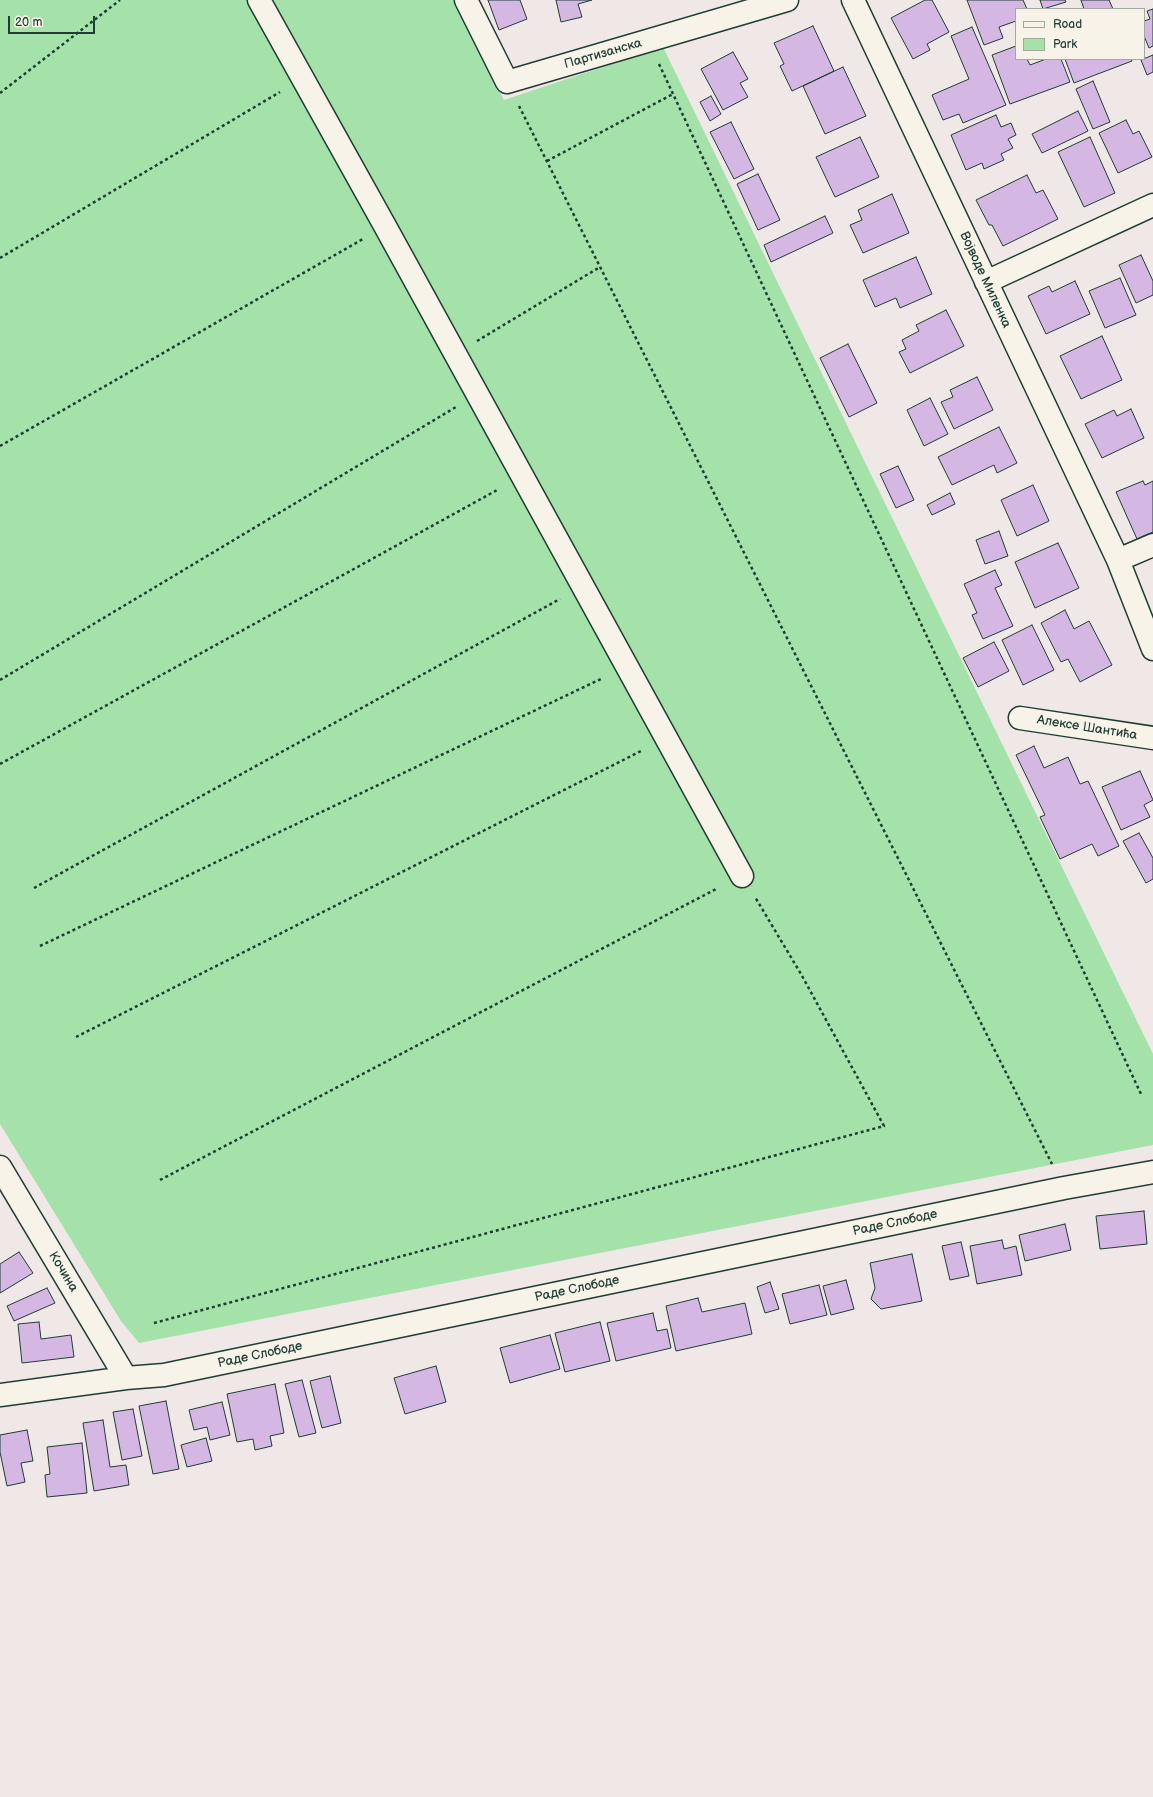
<!DOCTYPE html>
<meta charset="utf-8">
<style>
body{margin:0}
#map{position:relative;width:1153px;height:1797px;overflow:hidden;background:#f0e7e7;font-family:"Balsamiq Sans",sans-serif}
canvas{display:block}
.legend{position:absolute;left:1015px;top:8px;width:130px;height:52px;box-sizing:border-box;background:#f7f3e8;border:1px solid #a1aaa0;margin:0;padding:5px 7px;list-style:none;font-size:12px;color:#1f3d34}
.legend li{display:flex;align-items:center;gap:8px;height:20px}
.legend b{width:20px;border:1px solid #a1aaa0}
.scale{position:absolute;left:8px;top:16px;width:87px;height:18px;box-sizing:border-box;border:2px solid #1f3d34;border-top:0;padding-left:5px;font-size:12px;line-height:14px;white-space:nowrap;color:#1f3d34;-webkit-text-stroke:3px #f7f3e8;paint-order:stroke}
</style>
<div id="map">
<canvas width="1153" height="1797"></canvas>
<ul class="legend">
<li><b style="height:5px;background:#f7f3e8"></b>Road</li>
<li><b style="height:11px;background:#a4e2aa"></b>Park</li>
</ul>
<div class="scale">20 m</div>
</div>
<script>
const c = document.querySelector('canvas').getContext('2d');
c.lineJoin = 'round';
function paint(path, color) {
  c.fillStyle = color;
  c.fill(path, 'evenodd');
}
function shape(rows) {
  const path = new Path2D();
  for (const r of rows) {
    path.moveTo(r[0], r[1]);
    for (let i = 2; i < r.length; i += 2) path.lineTo(r[i], r[i + 1]);
  }
  return path;
}
function strokePath(path, color, width, dash) {
  c.strokeStyle = color;
  c.lineWidth = width;
  c.lineCap = dash ? 'butt' : 'round';
  c.setLineDash(dash || []);
  c.stroke(path);
}
function drawText(font, color, halo, rows, align = 'center') {
  c.font = font + ' "Balsamiq Sans",sans-serif';
  c.lineWidth = 3;
  c.setLineDash([]);
  c.textBaseline = 'middle';
  c.strokeStyle = halo;
  c.fillStyle = color;
  for (const [text, x, y, turn = 0] of rows) {
    c.save();
    c.translate(x, y);
    c.rotate((+turn || 0) * Math.PI / 180);
    c.textAlign = isNaN(turn) ? turn : align;
    if (halo) c.strokeText(text, 0, 0);
    c.fillText(text, 0, 0);
    c.restore();
  }
}
const green = shape([
 [0,0,454,0,504,100,663,47,1153,1054,1153,1145,139,1343,121,1321,0,1124]
]);
const building = shape([
 [488,0,520,0,527,19,499,30,488,0],
 [556,0,592,0,578,4,582,17,561,22,556,0],
 [925,0,932,0,949,32,927,44,930,50,913,59,891,18,925,0],
 [967,0,1023,0,1027,9,1016,9,1016,21,999,27,1003,38,984,45,967,0],
 [1040,0,1065,0,1066,2,1043,9,1040,0],
 [1081,0,1109,0,1113,9,1084,9,1081,0],
 [1153,9,1153,46,1149,48,1144,36,1144,21,1150,19,1147,11,1153,9],
 [813,26,834,71,792,91,780,66,784,64,774,43,813,26],
 [972,27,1006,105,963,123,959,114,943,120,932,95,969,79,951,36,972,27],
 [1016,46,1016,59,1027,59,1030,65,1046,59,1061,59,1070,82,1010,104,992,55,1016,46],
 [733,52,748,79,740,83,748,97,723,110,701,69,733,52],
 [1153,55,1153,72,1147,75,1141,60,1153,55],
 [1065,59,1131,59,1132,61,1074,83,1065,59],
 [843,67,866,116,825,134,803,86,843,67],
 [1093,81,1110,122,1093,129,1076,89,1093,81],
 [711,96,721,114,710,121,700,102,711,96],
 [1078,111,1088,131,1042,153,1032,134,1078,111],
 [996,115,1001,127,1011,123,1016,135,1008,139,1013,148,1001,154,1004,160,984,169,982,163,966,170,951,135,996,115],
 [1126,120,1133,134,1139,131,1152,157,1118,173,1099,133,1126,120],
 [731,122,754,169,734,179,710,132,731,122],
 [860,137,879,177,835,197,816,157,860,137],
 [1090,137,1115,193,1084,207,1058,152,1090,137],
 [758,174,780,220,758,230,737,184,758,174],
 [1027,175,1036,193,1043,190,1058,219,1003,246,992,225,989,225,976,200,1027,175],
 [892,194,909,233,863,253,850,225,862,220,858,210,892,194],
 [825,216,833,233,771,262,764,245,825,216],
 [1141,255,1153,281,1153,295,1136,303,1119,265,1141,255],
 [916,257,932,294,900,308,896,298,875,307,863,280,916,257],
 [1120,278,1136,315,1105,328,1089,291,1120,278],
 [1075,281,1090,314,1046,334,1028,296,1049,286,1052,292,1075,281],
 [946,310,964,346,910,373,899,352,906,349,902,340,919,331,916,325,946,310],
 [1102,336,1122,380,1081,399,1060,356,1102,336],
 [848,344,877,403,849,417,820,358,848,344],
 [977,377,993,410,954,429,941,402,953,397,950,390,977,377],
 [930,398,948,434,924,446,907,410,930,398],
 [1131,409,1144,438,1102,458,1085,424,1114,410,1117,416,1131,409],
 [999,427,1017,463,997,473,994,465,952,485,938,457,999,427],
 [898,466,914,500,896,508,880,474,898,466],
 [1143,481,1145,485,1153,481,1153,532,1137,539,1116,492,1143,481],
 [1033,485,1049,521,1017,536,1001,500,1033,485],
 [950,493,955,504,932,515,927,505,950,493],
 [999,531,1008,556,985,564,976,540,999,531],
 [1058,543,1079,588,1035,608,1015,562,1058,543],
 [995,570,1002,585,995,588,1013,626,983,639,972,615,977,613,964,584,995,570],
 [1065,610,1074,629,1089,621,1112,665,1080,682,1068,659,1061,662,1041,623,1065,610],
 [1032,625,1054,670,1023,685,1002,640,1032,625],
 [994,642,1009,671,978,687,963,658,994,642],
 [1034,746,1044,768,1068,757,1080,784,1088,781,1119,846,1098,856,1092,844,1060,859,1040,817,1045,815,1016,755,1034,746],
 [1140,771,1153,800,1144,805,1150,817,1121,830,1102,787,1140,771],
 [1139,833,1153,858,1153,879,1146,883,1123,841,1139,833],
 [1144,1211,1147,1244,1100,1249,1096,1216,1144,1211],
 [1065,1224,1071,1250,1025,1261,1019,1235,1065,1224],
 [1002,1240,1004,1249,1016,1246,1022,1275,977,1284,970,1246,1002,1240],
 [961,1242,969,1276,950,1280,942,1246,961,1242],
 [19,1252,33,1273,0,1293,0,1264,19,1252],
 [912,1254,922,1301,881,1309,871,1299,875,1288,870,1263,912,1254],
 [846,1280,854,1309,831,1315,823,1286,846,1280],
 [770,1282,779,1309,765,1313,757,1287,770,1282],
 [819,1285,827,1315,790,1324,782,1294,819,1285],
 [47,1288,55,1303,14,1321,7,1306,47,1288],
 [698,1298,702,1312,745,1303,752,1334,676,1351,666,1306,698,1298],
 [653,1313,657,1331,667,1329,671,1348,616,1361,607,1323,653,1313],
 [39,1322,41,1339,71,1335,74,1357,22,1363,18,1324,39,1322],
 [600,1322,610,1361,565,1372,555,1333,600,1322],
 [550,1335,560,1369,510,1383,500,1348,550,1335],
 [436,1366,446,1402,405,1414,394,1378,436,1366],
 [330,1376,341,1423,322,1428,310,1381,330,1376],
 [302,1380,316,1433,299,1437,285,1384,302,1380],
 [275,1384,284,1433,270,1436,272,1446,255,1450,253,1439,237,1442,227,1394,275,1384],
 [166,1401,179,1469,153,1474,139,1406,166,1401],
 [222,1402,230,1435,210,1440,207,1427,194,1430,189,1410,222,1402],
 [133,1409,142,1456,122,1460,113,1412,133,1409],
 [103,1420,110,1467,126,1465,129,1485,94,1491,83,1423,103,1420],
 [27,1430,33,1461,21,1463,25,1482,7,1486,0,1452,0,1435,27,1430],
 [206,1438,212,1461,187,1467,181,1445,206,1438],
 [82,1443,87,1493,47,1497,45,1475,50,1474,47,1447,82,1443]
]);
const path = shape([
 [659,64,1141,1094],
 [0,93,120,0],
 [519,106,1052,1164],
 [547,161,673,94],
 [0,258,280,92],
 [477,341,600,267],
 [0,446,363,239],
 [0,680,456,407],
 [0,764,499,489],
 [34,888,560,599],
 [40,946,603,678],
 [76,1037,643,750],
 [160,1180,718,888],
 [154,1323,884,1126,801,974,755,897]
]);
const minor = shape([
 [259,0,385,226,742,876],
 [466,0,507,82,787,0],
 [853,0,1118,560,1153,649],
 [986,282,1153,205],
 [1118,560,1153,545],
 [1020,718,1153,738],
 [0,1167,126,1378],
 [0,1395,126,1378,164,1375,1064,1188,1153,1172]
]);
const streetNames = [
 ["Партизанска",603,54,-16],
 ["Војводе Миленка",985,280,65],
 ["Алексе Шантића",1087,728,9],
 ["Раде Слободе",895,1223,-12],
 ["Кочина",63,1272,59],
 ["Раде Слободе",577,1289,-12],
 ["Раде Слободе",260,1355,-12]
];
paint(green, '#a4e2aa');
paint(building, '#d5b7e4');
strokePath(building, '#1f3d34', 1);
strokePath(minor, '#1f3d34', 25);
strokePath(path, '#1f3d34', 2.5, [3, 3]);
strokePath(minor, '#f7f3e8', 22);
drawText('13px', '#1f3d34', '#f7f3e8', streetNames);
</script>
